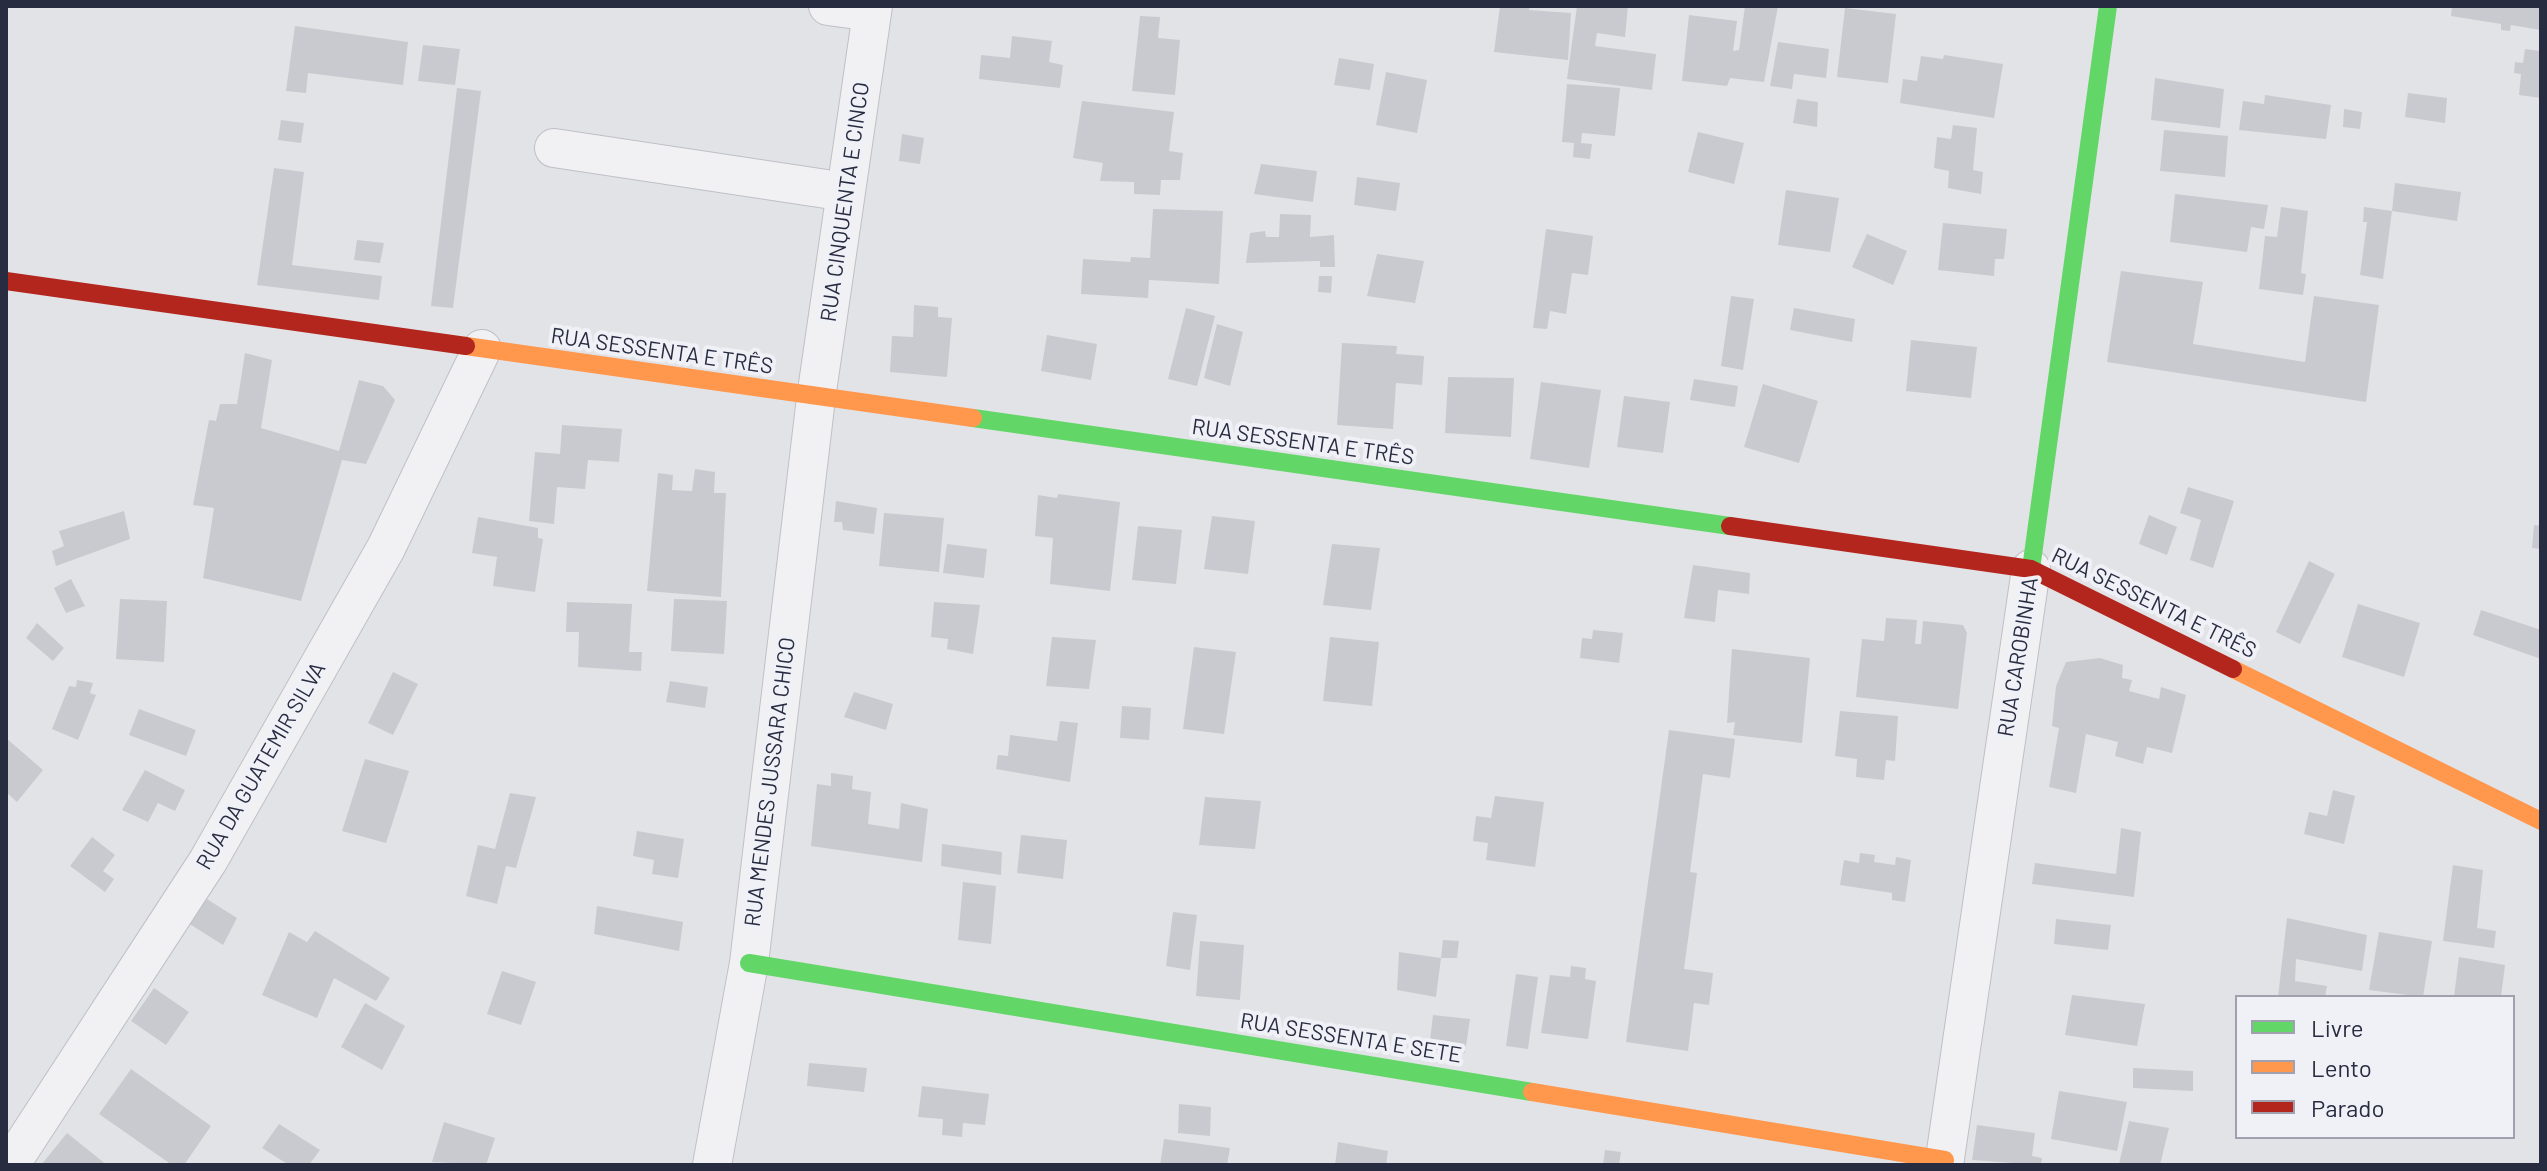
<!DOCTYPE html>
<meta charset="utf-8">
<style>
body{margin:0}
#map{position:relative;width:2547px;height:1171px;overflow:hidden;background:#e2e3e7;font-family:Barlow,sans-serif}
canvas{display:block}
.frame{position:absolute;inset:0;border:8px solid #282c41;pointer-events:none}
.legend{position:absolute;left:2235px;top:995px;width:280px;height:144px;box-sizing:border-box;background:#eff1f7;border:2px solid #9fa2ae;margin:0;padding:10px 14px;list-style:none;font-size:24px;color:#282c41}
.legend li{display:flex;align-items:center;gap:16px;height:40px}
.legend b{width:40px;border:2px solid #9fa2ae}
</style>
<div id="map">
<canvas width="2547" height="1171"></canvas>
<div class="frame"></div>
<ul class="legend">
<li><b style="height:10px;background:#63d668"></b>Livre</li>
<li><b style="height:10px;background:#ff974d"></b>Lento</li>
<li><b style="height:10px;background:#b3261e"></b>Parado</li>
</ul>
</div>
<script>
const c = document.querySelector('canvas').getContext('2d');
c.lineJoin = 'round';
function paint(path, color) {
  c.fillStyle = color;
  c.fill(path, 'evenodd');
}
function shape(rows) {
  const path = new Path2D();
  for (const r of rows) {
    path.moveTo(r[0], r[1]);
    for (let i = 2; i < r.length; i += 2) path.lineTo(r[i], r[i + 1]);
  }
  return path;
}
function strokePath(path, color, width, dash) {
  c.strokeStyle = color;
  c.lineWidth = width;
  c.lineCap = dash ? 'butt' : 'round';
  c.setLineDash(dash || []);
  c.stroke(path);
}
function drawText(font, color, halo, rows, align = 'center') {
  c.font = font + ' Barlow,sans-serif';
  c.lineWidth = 8;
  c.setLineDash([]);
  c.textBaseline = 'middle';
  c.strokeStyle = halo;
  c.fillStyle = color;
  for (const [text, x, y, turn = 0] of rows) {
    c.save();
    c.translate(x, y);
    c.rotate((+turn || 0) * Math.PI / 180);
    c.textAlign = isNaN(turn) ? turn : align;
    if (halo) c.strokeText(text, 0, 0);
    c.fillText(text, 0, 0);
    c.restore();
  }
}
const building = shape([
 [1500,6,1530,6,1529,10,1571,13,1568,60,1494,52],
 [1577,6,1628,6,1625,37,1597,33,1595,46,1656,54,1652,90,1567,79],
 [1745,6,1778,6,1764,82,1730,78,1727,86,1682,81,1689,15,1737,21,1733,51,1739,50],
 [2452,6,2541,6,2540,30,2511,25,2510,31,2501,30,2501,24,2451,16],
 [1845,8,1896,14,1888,83,1837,77],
 [1140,16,1160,17,1158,38,1180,40,1175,95,1132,91],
 [295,26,408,42,403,85,308,73,306,93,286,91],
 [1012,36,1052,41,1049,62,1063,65,1060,88,979,79,981,55,1010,58],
 [1778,42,1829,49,1826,78,1794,74,1792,89,1770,86],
 [423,45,460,49,455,85,418,81],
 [2525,49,2541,51,2541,98,2519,95,2521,74,2514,73,2515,62,2523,63],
 [1944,55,2003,64,1994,118,1900,103,1903,79,1917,81,1921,56,1943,59],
 [1339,58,1374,64,1370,90,1334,85],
 [1386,72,1427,80,1417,133,1376,125],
 [2155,78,2224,89,2220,128,2151,120],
 [1567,84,1620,88,1615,136,1582,133,1581,143,1592,144,1590,159,1573,157,1574,143,1562,142],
 [457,88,481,91,453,308,431,306],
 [2408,93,2447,98,2445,123,2405,117],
 [2265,95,2331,105,2326,139,2239,130,2243,101,2264,104],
 [1797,99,1818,102,1817,127,1793,123],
 [1082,101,1174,112,1169,151,1183,153,1180,180,1161,180,1160,195,1134,194,1134,182,1100,181,1103,163,1073,158],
 [2344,109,2362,112,2360,129,2343,127],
 [281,120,304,123,301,143,278,140],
 [1953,125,1977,128,1973,170,1983,172,1981,194,1948,188,1949,171,1934,168,1937,137,1951,139],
 [2164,130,2228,136,2225,177,2160,171],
 [1698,132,1744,143,1734,184,1688,172],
 [902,134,924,138,920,164,899,161],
 [1261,164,1317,171,1313,202,1254,194],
 [274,168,304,172,292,265,382,276,379,300,257,285],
 [1357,177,1400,183,1396,211,1354,205],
 [2395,183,2461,192,2457,221,2392,211],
 [1786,190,1839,198,1830,252,1778,245],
 [2175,194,2268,205,2264,229,2251,227,2247,252,2170,242],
 [2281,207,2308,211,2301,273,2306,274,2303,295,2259,289,2265,236,2277,237],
 [2364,207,2392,211,2383,279,2360,275,2367,222,2363,222],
 [1153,209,1223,211,1219,284,1149,280,1148,298,1081,294,1083,259,1130,262,1131,257,1150,258],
 [1280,214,1311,215,1310,237,1334,235,1335,267,1320,267,1320,261,1246,263,1250,233,1265,231,1266,237,1279,237],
 [1943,223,2007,229,2004,259,1995,259,1994,276,1938,270],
 [1546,229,1593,236,1588,275,1572,273,1566,314,1550,311,1547,329,1533,328],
 [1867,234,1907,251,1893,285,1852,267],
 [357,240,384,243,380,263,354,260],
 [1377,254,1424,261,1415,303,1367,296],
 [2121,271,2203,282,2193,344,2305,362,2314,296,2379,305,2366,402,2107,362],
 [1319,276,1332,276,1331,293,1318,292],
 [1731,296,1754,299,1743,370,1721,366],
 [914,305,938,307,938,317,952,318,947,377,890,372,892,336,913,337],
 [1186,308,1215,316,1197,386,1168,379],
 [1794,308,1855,319,1852,342,1790,330],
 [1217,324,1243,332,1230,386,1204,378],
 [1047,335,1097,344,1091,380,1041,371],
 [1911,340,1977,347,1971,398,1906,391],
 [1342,343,1397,346,1396,354,1424,356,1422,385,1396,383,1393,429,1337,425],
 [245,353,272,360,261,428,339,451,359,380,383,386,395,400,366,464,342,460,301,601,203,578,214,508,193,505,209,420,216,421,220,404,237,404],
 [1448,377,1514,378,1511,437,1445,433],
 [1694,379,1738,386,1735,407,1690,400],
 [1541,382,1601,390,1589,468,1530,459],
 [1763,384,1818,401,1799,463,1744,447],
 [1624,396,1670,402,1663,453,1617,447],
 [562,425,622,429,619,462,588,460,585,489,557,487,554,524,529,521,535,452,560,454],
 [695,469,715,472,714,493,726,493,721,597,647,591,658,473,673,475,672,490,692,491],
 [2188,487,2234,501,2213,568,2190,560,2201,520,2180,513],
 [1058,494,1120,502,1110,591,1050,584,1053,538,1035,536,1038,495,1057,498],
 [836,501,877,508,874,534,843,530,842,522,834,522],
 [124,511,130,539,56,566,52,551,64,546,59,531],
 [884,513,944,518,939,572,879,566],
 [2149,515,2177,527,2167,555,2139,544],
 [1212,516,1255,521,1248,574,1204,569],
 [478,517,538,528,538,538,543,539,535,592,493,586,497,557,472,553],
 [2534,525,2541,526,2541,549,2532,548],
 [1138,526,1182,530,1176,584,1132,580],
 [947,544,987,549,984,578,943,573],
 [1332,544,1380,548,1371,610,1323,605],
 [2309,561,2335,574,2300,644,2276,632],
 [1693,565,1750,573,1749,594,1718,590,1715,622,1684,618],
 [71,579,85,606,66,613,54,588],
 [120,599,167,601,164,662,116,659],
 [674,599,727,601,724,654,671,651],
 [567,602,632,604,629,652,642,652,641,671,578,667,579,632,566,632],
 [934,602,980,605,973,654,947,649,948,639,931,637],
 [2358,604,2420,623,2404,677,2342,657],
 [2481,610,2541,630,2541,659,2473,635],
 [1886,618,1917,620,1915,644,1921,644,1923,621,1963,625,1967,633,1958,709,1856,697,1862,639,1884,641],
 [37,623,64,648,53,661,26,638],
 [1593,630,1623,633,1619,663,1580,658,1582,638,1592,639],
 [1052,637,1096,640,1089,689,1046,686],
 [1330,637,1379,642,1372,706,1323,701],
 [1194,647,1236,652,1224,734,1183,729],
 [1732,649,1810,658,1802,743,1733,735,1735,722,1727,723],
 [2100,658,2123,665,2122,678,2132,680,2129,691,2159,699,2161,687,2186,695,2172,753,2147,747,2143,764,2115,756,2118,742,2086,734,2076,793,2049,787,2059,728,2052,726,2056,686,2066,662],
 [393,672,418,684,393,735,368,723],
 [77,680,93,683,90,693,96,695,78,740,52,729,69,686,76,687],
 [670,681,708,687,705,708,666,702],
 [854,692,893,704,886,730,844,717],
 [1122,706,1151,708,1149,740,1120,738],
 [139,709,196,730,186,756,129,735],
 [1840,711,1898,716,1895,761,1886,760,1884,780,1856,777,1857,759,1835,756],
 [1060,721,1078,723,1070,782,996,769,998,755,1008,756,1010,735,1057,741],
 [1669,730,1735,739,1730,778,1703,774,1690,872,1697,873,1684,969,1713,973,1709,1005,1694,1003,1688,1051,1626,1042],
 [6,738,43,770,17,802,6,792],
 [365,759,409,771,386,843,342,831],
 [145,770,185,790,175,811,158,803,148,822,122,810],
 [831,773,853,776,852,789,871,792,868,824,899,829,901,803,928,809,922,862,811,846,817,784,831,786],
 [2333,790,2355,796,2344,844,2304,834,2309,812,2327,816],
 [510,793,536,797,516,868,506,866,497,904,466,896,478,845,495,849],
 [1495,796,1544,802,1535,867,1486,860,1488,843,1473,841,1476,816,1491,818],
 [1205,797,1261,801,1255,849,1199,845],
 [2121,828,2141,832,2134,897,2032,884,2035,863,2116,874],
 [637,831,684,839,678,878,652,874,654,860,633,856],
 [1021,835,1067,840,1063,879,1017,873],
 [92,837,115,855,103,871,114,879,105,892,70,866],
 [942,844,1002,852,1001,875,941,866],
 [1860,853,1875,855,1874,862,1895,865,1896,857,1911,860,1905,902,1892,900,1892,893,1840,885,1844,860,1859,863],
 [2453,865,2483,870,2477,928,2496,931,2494,948,2443,941],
 [963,882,996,886,991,944,958,940],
 [202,896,237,918,223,945,188,923],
 [597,906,683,922,679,951,594,934],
 [1173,912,1197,915,1190,970,1166,966],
 [2287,918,2367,935,2362,971,2296,959,2295,981,2327,986,2325,997,2278,997],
 [2056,919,2111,925,2108,950,2054,944],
 [315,931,390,978,376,1001,334,978,317,1018,262,995,289,932,307,942],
 [2379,932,2432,941,2423,997,2369,990],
 [1443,940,1459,941,1457,958,1441,958],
 [1200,941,1244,945,1240,1000,1196,996],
 [1399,952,1441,958,1436,997,1397,990],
 [2459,957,2505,965,2501,997,2454,997],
 [1571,966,1586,968,1585,979,1596,981,1588,1039,1541,1033,1550,975,1570,977],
 [502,971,536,982,521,1025,487,1014],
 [1516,974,1538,977,1528,1049,1506,1046],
 [154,988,189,1012,166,1045,131,1021],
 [2072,995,2145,1004,2137,1046,2065,1035],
 [365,1003,405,1026,382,1070,341,1047],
 [1433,1015,1470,1019,1465,1053,1429,1049],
 [809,1063,867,1068,864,1092,807,1086],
 [2133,1068,2193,1071,2193,1091,2133,1088],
 [131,1069,211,1126,184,1165,172,1165,99,1114],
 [922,1086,989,1094,985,1125,963,1123,962,1137,942,1135,943,1119,918,1117],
 [2059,1091,2127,1102,2117,1151,2051,1139],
 [1179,1104,1211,1107,1210,1136,1178,1133],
 [2129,1121,2169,1128,2160,1165,2119,1164],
 [444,1122,495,1138,486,1165,432,1162],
 [279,1124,320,1150,309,1165,289,1165,262,1148],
 [1977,1125,2035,1133,2032,1156,2042,1158,2041,1165,1972,1160],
 [67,1133,107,1165,41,1165],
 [1164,1139,1230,1148,1227,1165,1160,1165],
 [1338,1142,1388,1151,1386,1165,1335,1165],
 [1605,1150,1621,1152,1619,1165,1603,1165]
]);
const street = shape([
 [828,6,872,12],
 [554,148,846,192],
 [10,1165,208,861,386,548,482,349],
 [712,1165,749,963,816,398,873,6],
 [1944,1165,2031,569]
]);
const fast = shape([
 [973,418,1730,526],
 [2031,569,2108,6],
 [749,963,1532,1092]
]);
const slow = shape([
 [466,346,973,418],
 [2233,669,2541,821],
 [1532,1092,1945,1160]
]);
const jam = shape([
 [6,281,466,346],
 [1730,526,2031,569,2233,669]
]);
const streetNames = [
 ["RUA CINQUENTA E CINCO",845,202,-82],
 ["RUA SESSENTA E TRÊS",662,351,8],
 ["RUA SESSENTA E TRÊS",1303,442,8],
 ["RUA SESSENTA E TRÊS",2154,603,26],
 ["RUA CAROBINHA",2018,657,-81],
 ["RUA DA GUATEMIR SILVA",261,766,-60],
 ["RUA MENDES JUSSARA CHICO",770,782,-83],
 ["RUA SESSENTA E SETE",1351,1038,9]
];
paint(building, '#c9cacf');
strokePath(street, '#bfc0c5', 40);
strokePath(street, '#f1f1f4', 38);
strokePath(fast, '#63d668', 18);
strokePath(slow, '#ff974d', 18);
strokePath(jam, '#b3261e', 18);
drawText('22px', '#282c41', '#eff1f7', streetNames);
</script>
